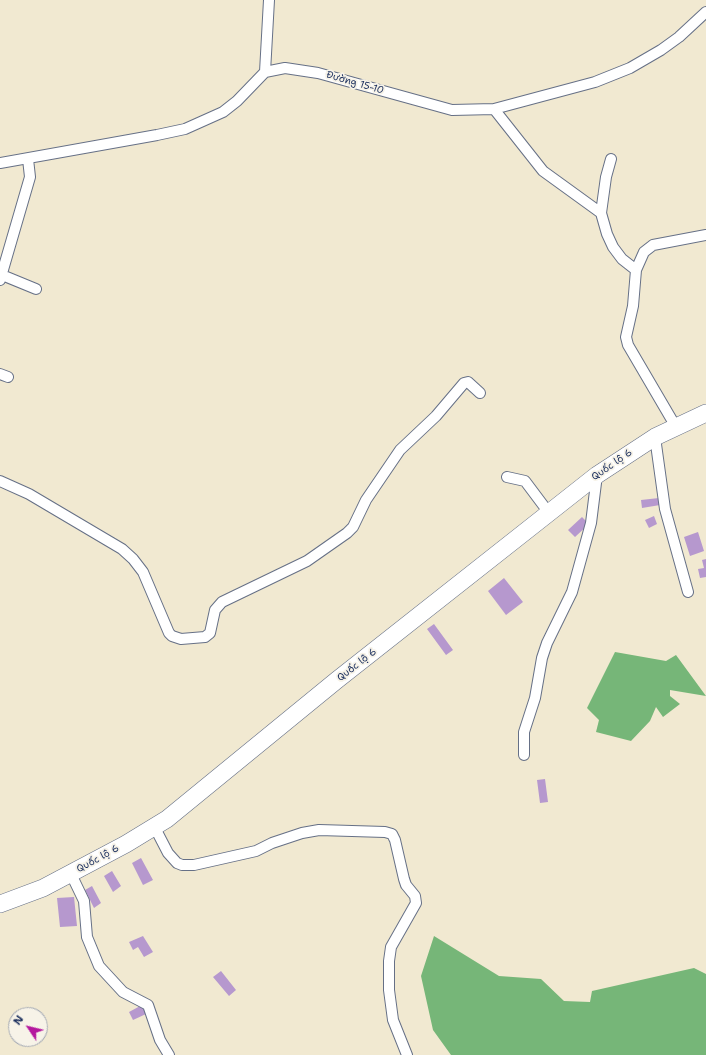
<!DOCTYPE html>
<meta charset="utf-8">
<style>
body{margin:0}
#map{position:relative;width:706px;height:1055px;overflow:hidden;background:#f1e9d1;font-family:"Shantell Sans",sans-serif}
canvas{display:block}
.north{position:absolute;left:8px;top:1007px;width:40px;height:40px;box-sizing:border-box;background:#f7f3e8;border:1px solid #9fa5b1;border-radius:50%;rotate:305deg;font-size:11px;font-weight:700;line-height:16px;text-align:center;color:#1b2f5e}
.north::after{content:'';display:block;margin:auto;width:14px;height:18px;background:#b5179e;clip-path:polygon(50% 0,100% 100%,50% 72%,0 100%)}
</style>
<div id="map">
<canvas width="706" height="1055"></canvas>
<div class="north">N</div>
</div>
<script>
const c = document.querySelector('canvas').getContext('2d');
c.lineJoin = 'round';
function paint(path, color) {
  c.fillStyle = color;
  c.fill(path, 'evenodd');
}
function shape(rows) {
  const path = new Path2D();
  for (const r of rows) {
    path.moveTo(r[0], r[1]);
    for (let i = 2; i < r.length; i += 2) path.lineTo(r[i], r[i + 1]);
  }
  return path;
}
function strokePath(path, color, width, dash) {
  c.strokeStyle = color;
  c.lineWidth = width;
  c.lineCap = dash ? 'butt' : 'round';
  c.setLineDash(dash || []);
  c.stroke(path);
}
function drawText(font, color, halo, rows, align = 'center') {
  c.font = font + ' "Shantell Sans",sans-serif';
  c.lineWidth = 3.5;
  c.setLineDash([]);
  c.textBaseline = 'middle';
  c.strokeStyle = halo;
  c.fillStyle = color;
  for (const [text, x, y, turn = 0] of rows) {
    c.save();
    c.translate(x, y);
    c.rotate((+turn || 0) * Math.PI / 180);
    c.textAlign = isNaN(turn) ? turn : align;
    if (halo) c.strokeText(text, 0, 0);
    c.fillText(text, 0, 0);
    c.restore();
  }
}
const forest = shape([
 [615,652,666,661,676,655,706,696,670,690,670,696,680,704,663,717,656,707,650,721,631,741,596,732,599,720,587,708],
 [434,936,499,976,541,979,564,1001,590,1002,592,991,694,968,706,974,706,1055,451,1055,433,1030,421,976]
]);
const building = shape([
 [659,498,660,505,642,508,641,500],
 [654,516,657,524,649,528,645,520],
 [582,517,589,524,575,537,568,530],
 [698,532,704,551,690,556,684,537],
 [706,559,706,577,700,578,698,569,704,568,702,560],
 [504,578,523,602,506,615,488,591],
 [434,624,453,650,446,655,427,629],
 [545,779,548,802,540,803,537,780],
 [141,858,153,880,143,885,132,863],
 [112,871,121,886,113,892,104,876],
 [92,886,101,903,94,908,85,890],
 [74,897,77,926,60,927,57,898],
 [143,936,153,952,144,957,138,947,133,950,129,942],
 [221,971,236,990,229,996,213,977],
 [142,1005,146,1014,133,1020,129,1012]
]);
const minor = shape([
 [265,72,269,0],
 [494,109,543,171,601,213],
 [611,159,606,177,601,213,607,234,613,247,622,259,636,270],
 [0,163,157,135,185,129,223,112,237,101,265,72,285,68,318,73,452,110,494,109,595,82,630,68,661,50,679,37,706,12],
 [2,275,36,289],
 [0,280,30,177,28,159],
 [0,374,8,377],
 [676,427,628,345,626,337,633,306,636,270,644,252,653,245,706,235],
 [655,437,665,509,688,592],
 [507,477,525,481,549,513],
 [0,481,29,494,122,549,133,559,143,572,169,633,172,636,181,639,205,637,210,633,215,610,222,602,307,561,347,533,353,527,366,500,400,450,436,416,464,383,468,382,480,393],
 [524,755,524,732,535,698,542,658,547,643,572,592,591,523,597,475],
 [154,826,168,853,177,863,182,865,194,865,256,851,272,843,302,833,319,830,385,832,392,834,395,840,404,879,406,885,415,896,416,903,391,947,389,961,389,990,393,1020,407,1055],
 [71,874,84,901,87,937,99,966,123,992,148,1005,160,1040,169,1055]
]);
const trunk = shape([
 [0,904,43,888,126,844,167,819,337,680,597,475,655,437,706,413]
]);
const streetNames = [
 ["Đường 15-10",355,83,16],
 ["Quốc lộ 6",612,465,-35],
 ["Quốc lộ 6",357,665,-38],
 ["Quốc lộ 6",98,859,-29]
];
paint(forest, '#76b678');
paint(building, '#b698ce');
strokePath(minor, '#667086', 12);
strokePath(trunk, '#667086', 18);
strokePath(minor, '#fff', 10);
strokePath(trunk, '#fff', 17);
drawText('10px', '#1b2f5e', '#f7f3e8', streetNames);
</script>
